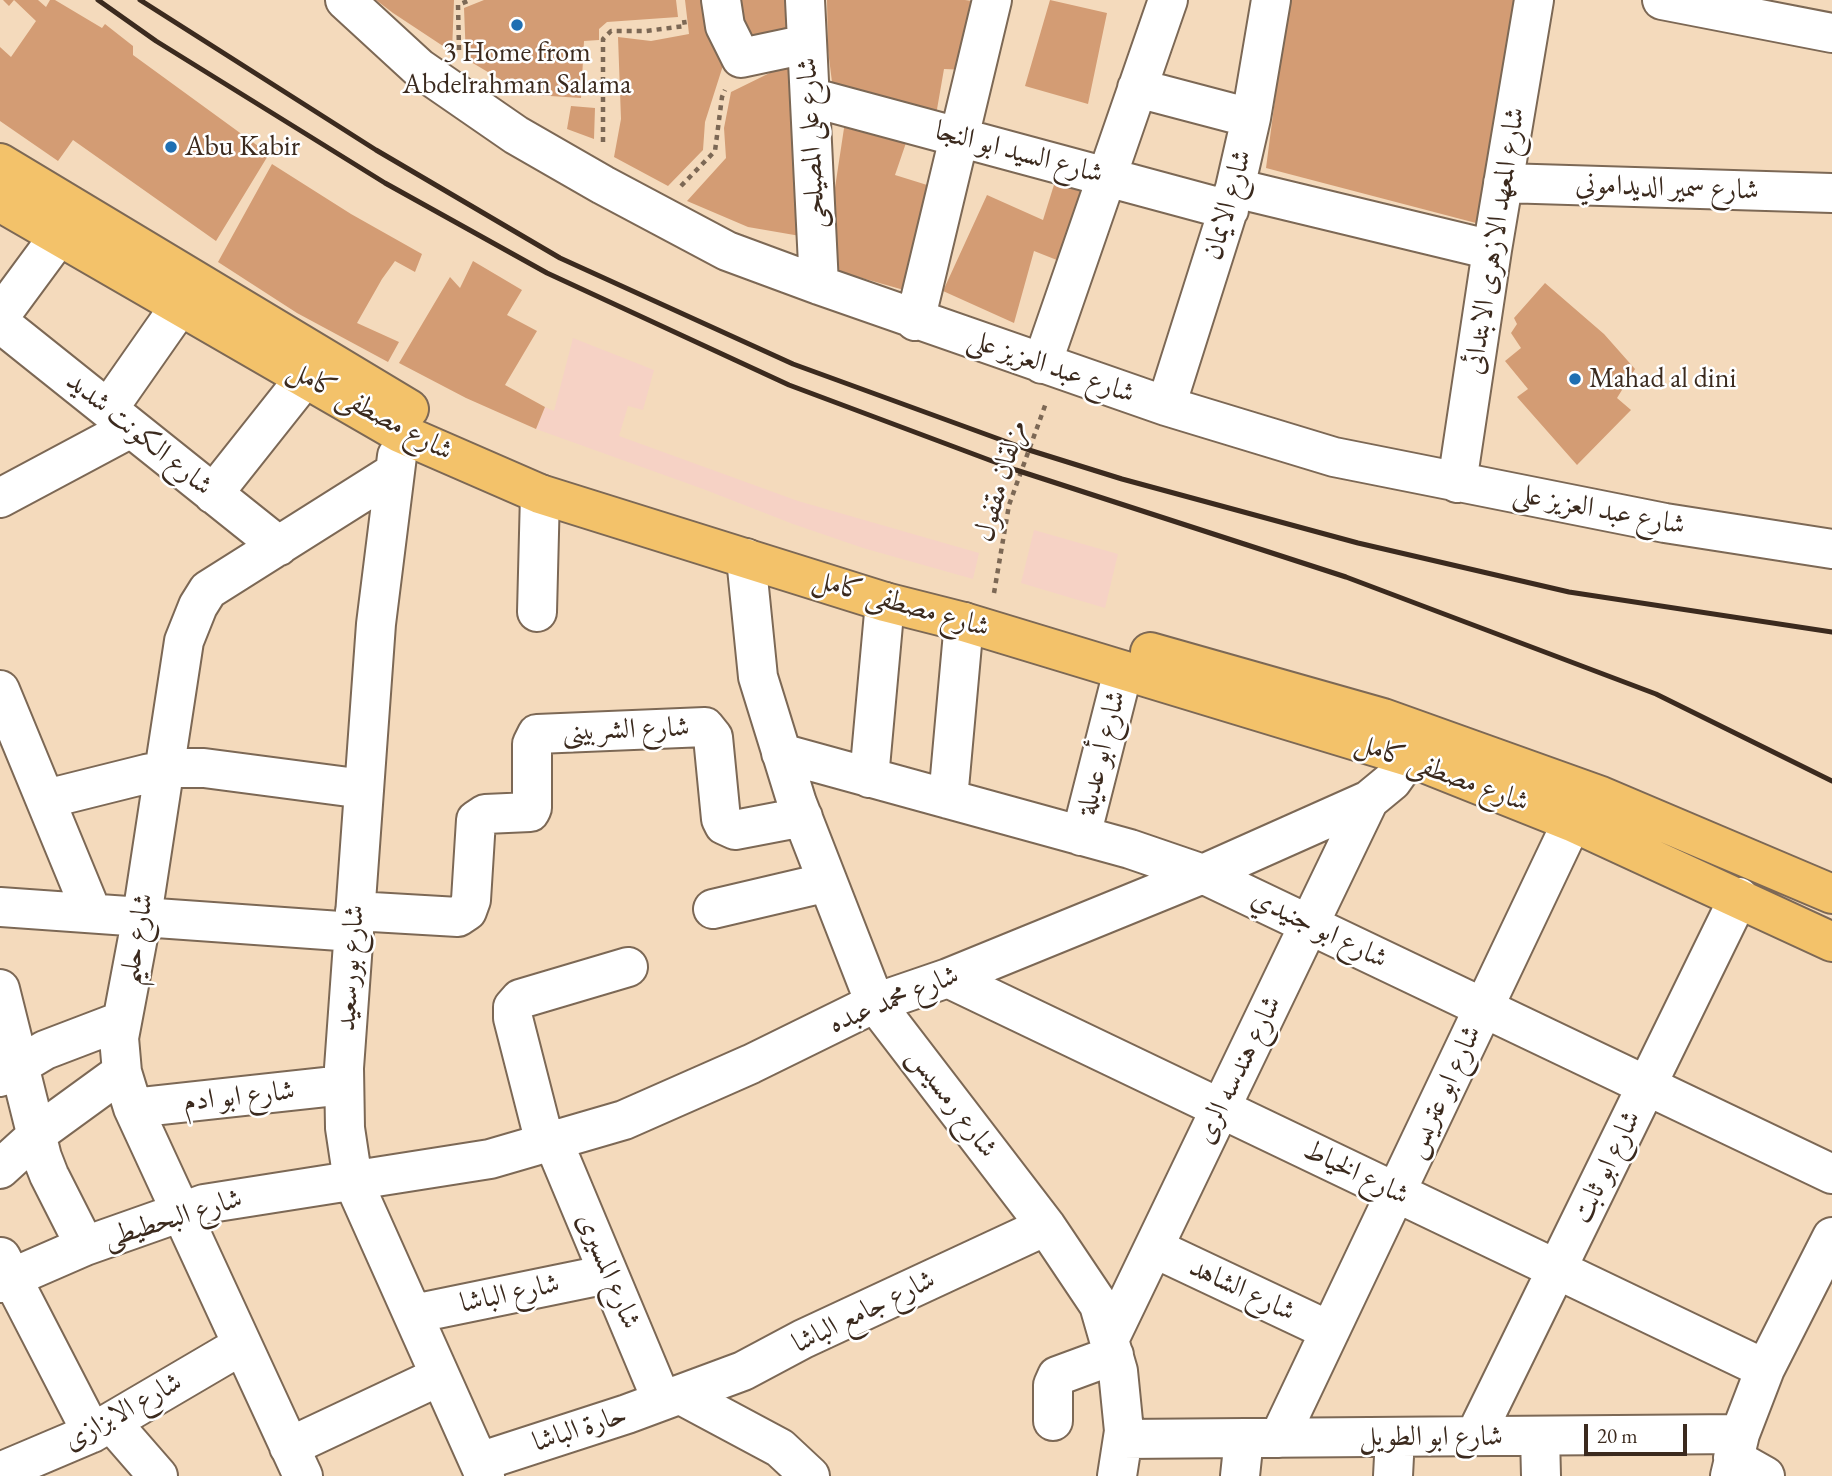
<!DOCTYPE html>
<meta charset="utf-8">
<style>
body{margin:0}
#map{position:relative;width:1832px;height:1476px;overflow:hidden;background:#f4dabc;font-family:"EB Garamond",serif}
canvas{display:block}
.scale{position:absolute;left:1584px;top:1424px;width:103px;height:32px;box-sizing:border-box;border:4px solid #3b2a1e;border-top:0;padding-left:9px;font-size:21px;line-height:24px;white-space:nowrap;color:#3b2a1e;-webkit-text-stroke:5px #fff;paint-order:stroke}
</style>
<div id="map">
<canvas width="1832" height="1476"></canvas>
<div class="scale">20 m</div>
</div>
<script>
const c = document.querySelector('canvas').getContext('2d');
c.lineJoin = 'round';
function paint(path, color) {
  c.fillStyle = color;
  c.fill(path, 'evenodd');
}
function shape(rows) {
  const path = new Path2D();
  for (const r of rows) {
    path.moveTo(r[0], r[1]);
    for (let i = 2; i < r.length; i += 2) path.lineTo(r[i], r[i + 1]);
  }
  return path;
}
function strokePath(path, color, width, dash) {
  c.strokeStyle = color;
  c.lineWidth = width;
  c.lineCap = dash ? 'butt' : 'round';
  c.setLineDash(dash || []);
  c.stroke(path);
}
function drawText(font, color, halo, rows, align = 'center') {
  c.font = font + ' "EB Garamond",Amiri,serif';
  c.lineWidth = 5;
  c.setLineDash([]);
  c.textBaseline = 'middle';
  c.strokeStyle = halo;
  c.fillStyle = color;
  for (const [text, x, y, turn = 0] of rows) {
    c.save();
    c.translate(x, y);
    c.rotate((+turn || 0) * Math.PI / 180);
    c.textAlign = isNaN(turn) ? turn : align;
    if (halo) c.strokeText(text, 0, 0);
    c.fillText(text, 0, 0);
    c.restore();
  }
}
const built = shape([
 [573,338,654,370,643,410,628,406,619,436,798,501,979,553,973,579,863,548,793,524,703,489,536,429,545,407,554,411],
 [1034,530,1118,554,1105,608,1021,583]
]);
const building = shape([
 [3,0,38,0,46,7,50,0,55,0,102,28,105,24,133,46,133,55,269,154,216,241,73,140,58,161,0,121,0,47,11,57,36,21,14,0,9,6],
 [376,0,454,0,452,52,393,13],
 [484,0,676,0,678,17,607,22,599,29,599,40,584,41,581,98,535,95,503,81,466,59,464,8],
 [685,0,711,0,727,53,705,122,703,150,668,186,614,157,621,119,618,37,651,41,689,34],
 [730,0,795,0,799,27,741,40],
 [827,0,965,0,979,2,967,70,944,69,936,115,834,98,828,50],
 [1050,0,1107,13,1088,104,1025,86],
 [1288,0,1518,0,1476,223,1266,168],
 [790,63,806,237,748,227,687,201,726,158,724,128,731,92],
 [571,106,595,108,594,139,567,129],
 [846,115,908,137,895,175,940,189,918,294,823,267],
 [272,164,351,214,422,254,415,272,395,261,382,279,357,323,399,342,388,362,297,313,218,262],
 [1058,172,1091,185,1067,264,1034,251,1014,323,943,291,987,195,1043,220],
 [473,261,522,290,507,315,537,331,505,385,545,407,536,429,466,398,399,363,450,277,460,288],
 [1545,283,1604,334,1635,369,1617,398,1631,410,1577,465,1517,397,1528,389,1505,361,1521,348,1511,333,1517,324,1514,318]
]);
const path = shape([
 [459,50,458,5,470,0],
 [603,142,603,39,611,31,646,31,685,26,684,20],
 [681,186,715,151,722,97,725,90],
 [994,593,1009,505,1046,403]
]);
const minor = shape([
 [345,0,419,68,516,135,603,185,727,251,819,285,1166,406,1334,457,1665,523,1832,549],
 [721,0,725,26,741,58,807,44],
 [805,0,819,285],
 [1662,0,1832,33],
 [1137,88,1251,118],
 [810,97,1229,210],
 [1503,183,1832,193],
 [1235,188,1492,250],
 [0,316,59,236],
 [915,321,992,0],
 [0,323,279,546],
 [1042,364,1168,0],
 [1166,406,1235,188,1251,118,1271,0],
 [108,409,180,306],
 [397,456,376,624,344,1068,345,1128,353,1181,485,1476],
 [1457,483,1492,250,1534,0],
 [213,494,305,378],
 [0,498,131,428],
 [746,558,758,677,797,803,875,1003,1046,1226,1099,1305,1118,1371,1124,1431,1117,1476],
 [537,612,540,494],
 [0,690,92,913],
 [781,753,1130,849,1203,874,1832,1174],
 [869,778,885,602],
 [46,799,146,774,178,768,204,768,364,789],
 [948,799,964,622],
 [1081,836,1123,671],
 [0,907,354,932],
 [713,909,828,882],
 [355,911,458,917,467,911,471,900,476,820,485,814,530,812,532,808,532,744,537,734,705,727,713,737,721,819,724,825,735,830,803,817],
 [948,978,1765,1369],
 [0,989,42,1157,49,1175,85,1246],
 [0,1077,45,1050,121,1021],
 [133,1108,344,1085],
 [553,1141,662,1401],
 [545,1143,513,1018,513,1007,520,999,628,967],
 [0,1169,45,1128,122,1072],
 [1154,1248,1330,1331],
 [1,1257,92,1433],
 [0,1283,85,1246,204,1204,490,1159,624,1120,751,1064,875,1003,948,978,1203,874,1369,800,1392,781,1409,757],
 [413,1314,608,1274],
 [1109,1340,1369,800],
 [681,1395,780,1448,810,1476],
 [1053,1421,1053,1385,1057,1376,1114,1355],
 [111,1422,158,1476],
 [1475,1436,1739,897],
 [1540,1436,1541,1476],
 [1279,1438,1572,822],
 [1123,1439,1740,1434],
 [289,1447,440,1376],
 [1733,1458,1765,1476],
 [479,1462,627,1414,743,1371,803,1339,1046,1226],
 [0,1472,92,1433,242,1345],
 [303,1476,133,1108,122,1072,119,1038,142,916,184,641,198,606,208,590,395,472],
 [1240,1476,1244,1438],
 [1393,1476,1395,1437],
 [1730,1476,1740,1434,1765,1369,1832,1237]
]);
const major = shape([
 [0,163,409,409],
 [0,202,400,433,540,494,885,602,964,622,1409,757,1572,822,1832,942],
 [1150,652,1383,718,1601,796,1832,894]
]);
const rail = shape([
 [98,0,156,41,385,183,547,273,789,385,1016,470,1346,577,1656,694,1832,781],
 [140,0,376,150,560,258,793,364,1029,450,1122,479,1358,543,1569,592,1832,632]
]);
const markers = [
 [517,25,7,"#1f6fb2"],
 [171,147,7,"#1f6fb2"],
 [1575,379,7,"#1f6fb2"]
];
const poiNames = [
 ["3 Home from",517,53,"center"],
 ["Abdelrahman Salama",517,85,"center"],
 ["Abu Kabir",185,147],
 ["Mahad al dini",1589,379]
];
const streetNames = [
 ["شارع على المصيلحى",812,143,-93],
 ["شارع السيد ابو النجا",1019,153,15],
 ["شارع سمير الديداموني",1667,188,2],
 ["شارع الايمان",1228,205,-74],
 ["شارع المعهد الازهرى الابتدائى",1495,241,-81],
 ["شارع عبد العزيز على",1051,367,19],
 ["شارع مصطفى كامل",370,411,28],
 ["شارع الكونت شديد",139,434,39],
 ["مزلقان مقفول",1001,481,-74],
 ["شارع عبد العزيز على",1599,510,11],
 ["شارع مصطفى كامل",901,604,16],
 ["شارع الشربينى",626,730,-2],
 ["شارع أبو عديلة",1102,753,-76],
 ["شارع مصطفى كامل",1442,773,20],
 ["شارع ابو جنيدي",1319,929,26],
 ["شارع حليم",137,939,-80],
 ["شارع بورسعيد",351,968,-86],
 ["شارع محمد عبده",894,1000,-22],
 ["شارع هندسه الرى",1239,1070,-64],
 ["شارع ابو عتريس",1444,1092,-65],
 ["شارع ابو ادم",239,1097,-6],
 ["شارع رمسيس",952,1103,53],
 ["شارع ابو ثابت",1607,1167,-64],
 ["شارع الخياط",1356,1173,26],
 ["شارع البحطيطى",173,1219,-17],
 ["شارع المسيرى",608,1271,67],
 ["شارع الشاهد",1242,1290,25],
 ["شارع الباشا",510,1294,-12],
 ["شارع جامع الباشا",864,1312,-26],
 ["شارع الابزازى",123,1412,-29],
 ["حارة الباشا",580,1429,-18],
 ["شارع ابو الطويل",1431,1437]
];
paint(built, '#f6d2c5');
paint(building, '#d39c74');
strokePath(minor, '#7c6855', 42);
strokePath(major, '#7c6855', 42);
strokePath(path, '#7c6855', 4.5, [5, 5]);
strokePath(minor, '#fff', 38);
strokePath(major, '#f3c26a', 38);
strokePath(rail, '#3b2a1e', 5);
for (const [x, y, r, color] of markers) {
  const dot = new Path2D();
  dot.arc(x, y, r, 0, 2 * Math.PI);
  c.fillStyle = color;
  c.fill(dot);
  strokePath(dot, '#fff', 2.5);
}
drawText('28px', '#3b2a1e', '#fff', poiNames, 'left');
drawText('28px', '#3b2a1e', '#fff', streetNames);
</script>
